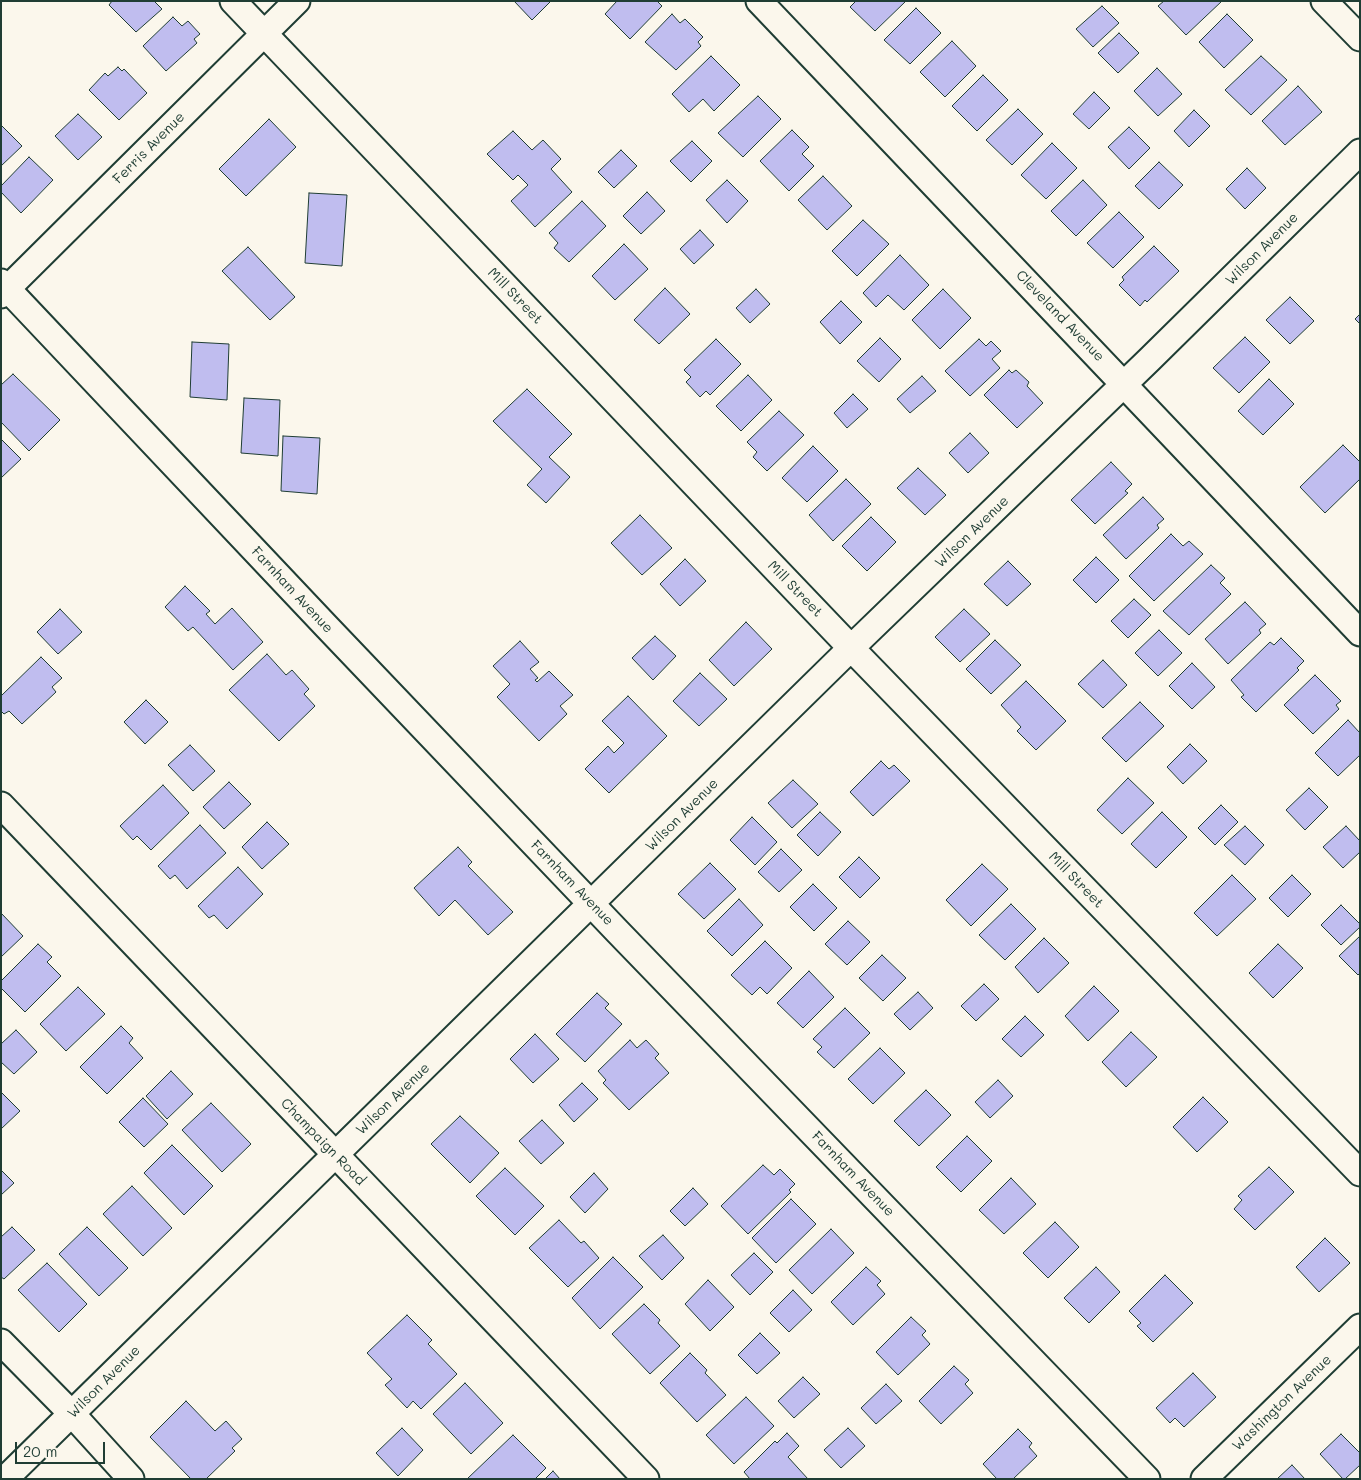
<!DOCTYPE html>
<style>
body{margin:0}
#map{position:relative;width:1361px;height:1480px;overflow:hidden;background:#fbf7ec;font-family:Mali,sans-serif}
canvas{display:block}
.frame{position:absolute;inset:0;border:2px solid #1f3d34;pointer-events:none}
.scale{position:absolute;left:15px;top:1442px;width:90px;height:22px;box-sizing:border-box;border:2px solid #1f3d34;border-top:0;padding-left:6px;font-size:15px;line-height:18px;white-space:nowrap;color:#1f3d34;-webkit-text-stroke:4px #fbf7ec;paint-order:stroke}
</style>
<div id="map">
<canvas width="1361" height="1480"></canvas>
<div class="frame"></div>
<div class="scale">20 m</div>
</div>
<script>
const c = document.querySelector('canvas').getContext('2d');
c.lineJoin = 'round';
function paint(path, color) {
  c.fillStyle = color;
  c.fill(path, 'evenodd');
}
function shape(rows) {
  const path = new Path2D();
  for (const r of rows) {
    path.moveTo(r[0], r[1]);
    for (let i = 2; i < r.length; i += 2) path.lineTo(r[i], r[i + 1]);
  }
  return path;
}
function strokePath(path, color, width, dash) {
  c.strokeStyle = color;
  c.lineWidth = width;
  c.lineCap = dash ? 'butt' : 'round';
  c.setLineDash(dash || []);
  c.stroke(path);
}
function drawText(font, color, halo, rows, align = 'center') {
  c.font = font + ' Mali,sans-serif';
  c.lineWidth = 4;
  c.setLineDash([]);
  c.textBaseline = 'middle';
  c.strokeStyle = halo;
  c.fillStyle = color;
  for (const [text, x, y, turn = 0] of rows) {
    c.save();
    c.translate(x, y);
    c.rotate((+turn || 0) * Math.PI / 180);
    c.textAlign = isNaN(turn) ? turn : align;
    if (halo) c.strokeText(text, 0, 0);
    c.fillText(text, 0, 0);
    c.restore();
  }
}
const building = shape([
 [112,1,154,1,162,9,136,32,109,5,112,1],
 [514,1,551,1,532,20,514,1],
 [617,1,657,1,662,6,630,39,605,14,617,1],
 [856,1,906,1,875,31,850,7,856,1],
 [1164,1,1222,1,1186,35,1158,6,1164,1],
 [1102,6,1119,23,1093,47,1076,29,1102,6],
 [916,8,941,33,910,64,884,40,916,8],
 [672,14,680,23,685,19,703,37,698,42,701,46,676,70,645,42,672,14],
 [1227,14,1253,40,1224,68,1199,42,1227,14],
 [173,17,182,26,188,21,200,34,194,39,197,43,166,71,143,46,173,17],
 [1119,33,1139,53,1118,73,1098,53,1119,33],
 [952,41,976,66,945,97,920,72,952,41],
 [711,56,740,85,714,111,703,99,689,112,672,94,711,56],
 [1261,56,1287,80,1251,115,1225,90,1261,56],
 [118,67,122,71,124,69,147,93,119,120,89,90,105,73,108,76,118,67],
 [1157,68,1182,94,1158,116,1134,91,1157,68],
 [983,75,1008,100,977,131,952,106,983,75],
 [1298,86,1322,112,1285,145,1262,121,1298,86],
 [1094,92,1110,108,1089,129,1073,114,1094,92],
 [758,96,781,119,743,157,718,133,758,96],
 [1018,109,1043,134,1012,165,986,140,1018,109],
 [1194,110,1210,126,1189,147,1174,131,1194,110],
 [78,114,102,137,78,160,55,136,78,114],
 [269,119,296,147,246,196,219,169,269,119],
 [1,125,22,146,1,166,1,125],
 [1129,127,1150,148,1129,169,1108,147,1129,127],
 [792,130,809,147,802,154,814,166,789,191,760,161,792,130],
 [513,131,532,150,543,140,561,159,551,169,572,192,535,227,511,201,528,185,518,175,513,180,487,154,513,131],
 [692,141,712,161,691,182,670,161,692,141],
 [1052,143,1077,168,1046,199,1021,175,1052,143],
 [621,150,637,166,614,188,598,172,621,150],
 [29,157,53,180,21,213,1,192,1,186,29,157],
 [1159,162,1183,185,1159,209,1135,186,1159,162],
 [1247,168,1266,188,1245,209,1226,189,1247,168],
 [823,176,852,206,827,230,798,200,823,176],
 [727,180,748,201,727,223,706,200,727,180],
 [1083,180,1107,205,1076,236,1051,211,1083,180],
 [647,192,665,211,641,234,623,216,647,192],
 [309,193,347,195,342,266,305,263,309,193],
 [582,201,606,226,569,262,554,248,558,243,549,233,582,201],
 [1119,212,1144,237,1113,268,1087,243,1119,212],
 [863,220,889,244,857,276,832,251,863,220],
 [700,230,714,245,694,264,680,249,700,230],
 [624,244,648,269,615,300,592,276,624,244],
 [1154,246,1179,271,1147,302,1145,300,1140,306,1119,285,1124,280,1122,277,1154,246],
 [248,247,295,297,270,320,222,271,248,247],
 [900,255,929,285,904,310,888,295,876,307,863,293,900,255],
 [665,288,690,314,659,344,634,320,665,288],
 [756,289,770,304,750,323,736,308,756,289],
 [943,289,971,318,940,349,912,320,943,289],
 [1290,297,1314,321,1290,344,1266,320,1290,297],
 [841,301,862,322,840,344,820,322,841,301],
 [1360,314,1360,324,1355,319,1360,314],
 [1245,337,1270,362,1239,393,1213,368,1245,337],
 [880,338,901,359,879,382,857,361,880,338],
 [716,339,741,364,710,395,706,391,700,397,686,382,691,377,684,370,716,339],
 [979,339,986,346,991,341,1001,351,992,359,1000,368,970,396,945,371,979,339],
 [192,342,229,344,227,400,190,397,192,342],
 [1009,370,1012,373,1016,370,1029,382,1027,386,1043,403,1017,428,984,395,1009,370],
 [13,374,60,420,29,451,1,422,1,385,13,374],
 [748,375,772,400,741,431,716,406,748,375],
 [922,376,936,391,910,413,897,399,922,376],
 [1269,379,1294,404,1263,435,1238,411,1269,379],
 [527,389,572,434,549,457,570,477,546,503,527,485,542,469,493,421,527,389],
 [853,394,868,409,847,428,834,413,853,394],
 [244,398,280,400,278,456,241,453,244,398],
 [779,411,804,435,767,471,753,457,757,452,747,442,779,411],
 [970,433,989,453,968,473,949,453,970,433],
 [283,436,320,438,317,494,281,491,283,436],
 [1,439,21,459,1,478,1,439],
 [1343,445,1360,462,1360,479,1325,513,1300,487,1343,445],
 [813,446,838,471,807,502,782,478,813,446],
 [1111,462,1132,484,1125,491,1128,493,1095,524,1071,500,1111,462],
 [918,468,946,495,925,515,897,488,918,468],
 [846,479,871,504,833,541,809,515,846,479],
 [1143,497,1164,519,1157,525,1159,528,1126,559,1103,535,1143,497],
 [640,515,672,548,642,575,611,543,640,515],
 [871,517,896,542,867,571,842,546,871,517],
 [1171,534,1183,546,1189,541,1203,554,1154,601,1129,576,1171,534],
 [1096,557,1119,580,1096,603,1073,580,1096,557],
 [685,559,706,581,680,606,660,584,685,559],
 [1008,561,1031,584,1007,606,984,584,1008,561],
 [1211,565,1225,578,1220,583,1231,594,1189,635,1163,611,1211,565],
 [185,586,210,611,206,614,215,624,232,608,263,642,233,670,193,627,188,631,165,607,185,586],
 [1134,599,1151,615,1128,638,1111,621,1134,599],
 [1245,602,1266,624,1259,630,1261,633,1228,664,1205,639,1245,602],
 [60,609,82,632,58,654,37,632,60,609],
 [964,609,990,634,960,662,935,637,964,609],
 [746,622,772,649,734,686,709,660,746,622],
 [1159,630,1182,653,1158,676,1135,653,1159,630],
 [655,636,676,656,653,680,632,658,655,636],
 [1281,638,1304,661,1297,668,1299,670,1256,712,1241,697,1244,695,1231,680,1270,642,1274,645,1281,638],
 [995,640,1021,665,991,694,966,669,995,640],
 [520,641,539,662,530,669,538,678,535,680,537,682,549,671,573,695,560,706,567,714,539,741,497,697,510,684,493,666,520,641],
 [267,654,286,675,292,670,309,689,304,694,315,706,279,741,229,690,267,654],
 [41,657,62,678,52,687,56,692,22,724,9,711,4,714,1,711,1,696,41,657],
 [1103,660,1127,685,1103,708,1078,684,1103,660],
 [1192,663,1215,687,1192,709,1169,686,1192,663],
 [700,673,727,699,699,726,673,701,700,673],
 [1315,675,1341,701,1336,705,1339,709,1313,734,1284,705,1315,675],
 [1026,681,1066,721,1036,750,1017,731,1021,727,1001,705,1026,681],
 [628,696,667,736,609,793,585,769,608,746,614,753,624,743,602,721,628,696],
 [146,700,168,722,145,744,124,722,146,700],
 [1140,702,1164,726,1126,762,1102,738,1140,702],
 [1348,720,1360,733,1360,755,1338,776,1315,753,1348,720],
 [1190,744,1207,761,1183,784,1167,767,1190,744],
 [190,745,215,771,193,791,168,765,190,745],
 [881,761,889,769,894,765,910,781,873,816,850,792,881,761],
 [1128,778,1154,803,1122,834,1097,810,1128,778],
 [793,780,818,804,792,828,768,803,793,780],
 [229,782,251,804,224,829,203,807,229,782],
 [163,785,189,813,151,850,137,836,133,840,120,826,163,785],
 [1309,788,1328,807,1305,830,1286,810,1309,788],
 [1221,805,1238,822,1215,845,1198,828,1221,805],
 [820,812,841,832,818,856,797,835,820,812],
 [1162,812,1187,837,1156,868,1131,844,1162,812],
 [752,817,777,842,755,865,730,840,752,817],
 [267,822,289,844,262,869,242,847,267,822],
 [200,825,226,853,187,889,175,875,170,879,158,866,200,825],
 [1245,826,1264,845,1245,865,1224,845,1245,826],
 [1346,826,1360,841,1360,852,1343,868,1323,847,1346,826],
 [458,847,472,862,468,866,513,912,488,935,455,900,439,916,414,888,458,847],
 [781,849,802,870,779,892,758,872,781,849],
 [859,857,880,878,860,898,839,877,859,857],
 [710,863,736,889,704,919,678,894,710,863],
 [982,864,1008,889,971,926,946,900,982,864],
 [238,867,263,894,227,929,214,915,209,918,198,906,238,867],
 [1232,875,1256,899,1217,936,1194,913,1232,875],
 [1292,875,1311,894,1288,917,1269,898,1292,875],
 [813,884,837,908,814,931,790,907,813,884],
 [739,899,763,925,732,956,707,931,739,899],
 [1011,904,1036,929,1005,960,979,935,1011,904],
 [1341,905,1360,924,1360,927,1341,945,1321,925,1341,905],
 [1,913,23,936,1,957,1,913],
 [848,921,870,942,847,965,825,944,848,921],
 [1360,936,1360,973,1358,975,1339,956,1360,936],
 [1044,938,1069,963,1038,993,1015,967,1044,938],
 [765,941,792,968,767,994,760,987,752,995,731,975,765,941],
 [38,944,52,957,47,962,61,976,25,1012,1,988,1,981,38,944],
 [1278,944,1303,968,1273,998,1249,973,1278,944],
 [882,955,906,978,883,1001,859,978,882,955],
 [809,971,834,997,803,1028,777,1003,809,971],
 [984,984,999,999,976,1021,961,1006,984,984],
 [1094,986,1119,1011,1088,1041,1065,1016,1094,986],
 [78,987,105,1014,66,1051,40,1024,78,987],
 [918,992,933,1008,910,1030,894,1014,918,992],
 [597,993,609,1004,605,1008,622,1024,585,1062,556,1034,597,993],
 [845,1008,870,1033,834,1068,817,1052,822,1047,813,1039,845,1008],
 [1025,1016,1044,1035,1021,1057,1002,1039,1025,1016],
 [121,1026,133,1038,129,1043,143,1058,107,1094,80,1067,121,1026],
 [16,1030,37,1052,14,1074,1,1062,1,1044,16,1030],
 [1131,1032,1157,1057,1126,1087,1102,1062,1131,1032],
 [535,1034,559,1059,533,1083,510,1059,535,1034],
 [630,1040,637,1048,646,1040,659,1054,655,1058,669,1073,629,1110,603,1083,606,1080,598,1071,630,1040],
 [880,1048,905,1073,873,1104,848,1079,880,1048],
 [171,1071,193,1094,167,1119,146,1096,171,1071],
 [998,1080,1013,1096,990,1118,975,1102,998,1080],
 [582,1083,598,1099,574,1122,559,1105,582,1083],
 [926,1090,951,1115,919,1146,894,1121,926,1090],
 [1,1092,20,1111,1,1129,1,1092],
 [1203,1097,1228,1122,1197,1152,1173,1127,1203,1097],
 [143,1098,168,1124,144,1147,119,1122,143,1098],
 [211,1103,251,1144,222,1172,182,1130,211,1103],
 [460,1116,499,1153,470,1183,431,1144,460,1116],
 [542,1120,564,1143,541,1164,519,1141,542,1120],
 [967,1136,992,1161,961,1192,936,1167,967,1136],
 [172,1145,213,1186,184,1215,144,1173,172,1145],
 [763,1165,774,1175,780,1169,795,1184,789,1190,791,1192,748,1234,721,1206,763,1165],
 [1269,1167,1294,1192,1255,1230,1234,1209,1242,1200,1238,1196,1269,1167],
 [505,1168,544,1206,515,1235,476,1196,505,1168],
 [1,1170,14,1183,1,1195,1,1170],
 [594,1173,608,1189,585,1213,570,1197,594,1173],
 [1011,1178,1036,1204,1004,1234,979,1210,1011,1178],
 [132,1186,172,1228,143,1256,103,1214,132,1186],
 [693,1188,708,1204,685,1226,670,1211,693,1188],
 [791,1199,816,1224,776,1263,752,1238,791,1199],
 [559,1220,581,1243,584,1241,599,1258,568,1287,529,1248,559,1220],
 [1055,1222,1079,1247,1048,1278,1023,1253,1055,1222],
 [12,1227,35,1250,4,1279,1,1277,1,1237,12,1227],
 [87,1227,128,1268,99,1296,59,1254,87,1227],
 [831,1229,854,1253,812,1294,789,1270,831,1229],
 [663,1235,684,1258,662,1280,639,1256,663,1235],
 [1325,1238,1350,1263,1319,1292,1296,1267,1325,1238],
 [754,1253,773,1272,750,1295,731,1275,754,1253],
 [613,1257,643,1287,600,1329,572,1298,613,1257],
 [47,1263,87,1304,59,1332,18,1290,47,1263],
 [866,1267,881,1281,877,1285,885,1294,853,1325,831,1302,866,1267],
 [1096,1267,1120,1292,1089,1323,1064,1298,1096,1267],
 [1165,1275,1193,1303,1153,1342,1137,1326,1141,1323,1129,1311,1165,1275],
 [708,1280,734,1307,710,1331,685,1304,708,1280],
 [793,1290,812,1310,789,1332,770,1313,793,1290],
 [644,1304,660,1320,658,1323,680,1346,650,1374,612,1334,644,1304],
 [407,1315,432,1340,428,1344,457,1374,421,1409,413,1401,407,1408,385,1385,392,1379,367,1353,407,1315],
 [911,1317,926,1331,922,1335,930,1344,898,1375,876,1352,911,1317],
 [760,1333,780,1353,757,1374,738,1355,760,1333],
 [690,1353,707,1370,705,1373,726,1395,697,1422,660,1383,690,1353],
 [954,1366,969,1380,965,1384,973,1393,941,1424,919,1401,954,1366],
 [1193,1373,1216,1397,1184,1427,1175,1418,1170,1423,1156,1408,1193,1373],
 [803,1377,820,1394,794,1418,778,1401,803,1377],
 [465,1383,503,1423,471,1454,433,1414,465,1383],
 [886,1384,902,1401,876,1424,861,1408,886,1384],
 [746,1397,774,1426,734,1464,706,1435,746,1397],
 [186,1401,215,1431,226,1421,242,1439,232,1448,235,1451,206,1479,191,1479,150,1437,186,1401],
 [402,1428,423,1450,398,1476,376,1453,402,1428],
 [848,1428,865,1446,841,1468,824,1450,848,1428],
 [1018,1429,1032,1443,1029,1447,1037,1456,1013,1479,997,1479,983,1464,1018,1429],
 [787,1433,799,1446,788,1457,808,1479,750,1479,744,1472,775,1441,777,1443,787,1433],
 [1341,1434,1360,1453,1360,1465,1345,1479,1343,1479,1320,1454,1341,1434],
 [513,1435,546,1468,535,1479,467,1479,513,1435],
 [1292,1465,1305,1479,1277,1479,1292,1465],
 [553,1471,560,1479,545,1479,553,1471]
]);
const minor = shape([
 [233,1,851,648,1360,1173],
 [759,1,1360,633],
 [1324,1,1360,38],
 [1,282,327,627,618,932,1147,1479],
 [1,295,297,1],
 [1,805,646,1479],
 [1,1342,72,1414,131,1479],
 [5,1479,851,648,1150,359,1360,152],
 [1204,1479,1360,1327]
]);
const streetNames = [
 ["Ferris Avenue",149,148,-45],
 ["Wilson Avenue",1262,249,-45],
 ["Mill Street",515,296,46],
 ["Cleveland Avenue",1060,316,46],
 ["Wilson Avenue",972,532,-44],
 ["Mill Street",795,589,46],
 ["Farnham Avenue",292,590,47],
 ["Wilson Avenue",682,815,-45],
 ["Mill Street",1076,880,46],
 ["Farnham Avenue",572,883,46],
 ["Wilson Avenue",393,1099,-44],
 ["Champaign Road",323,1142,46],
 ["Farnham Avenue",853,1174,46],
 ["Wilson Avenue",104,1382,-45],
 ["Washington Avenue",1282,1403,-44]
];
paint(building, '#c0bdef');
strokePath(building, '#1f3d34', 1);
strokePath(minor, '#1f3d34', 29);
strokePath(minor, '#fbf7ec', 25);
drawText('14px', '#1f3d34', '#fbf7ec', streetNames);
</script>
